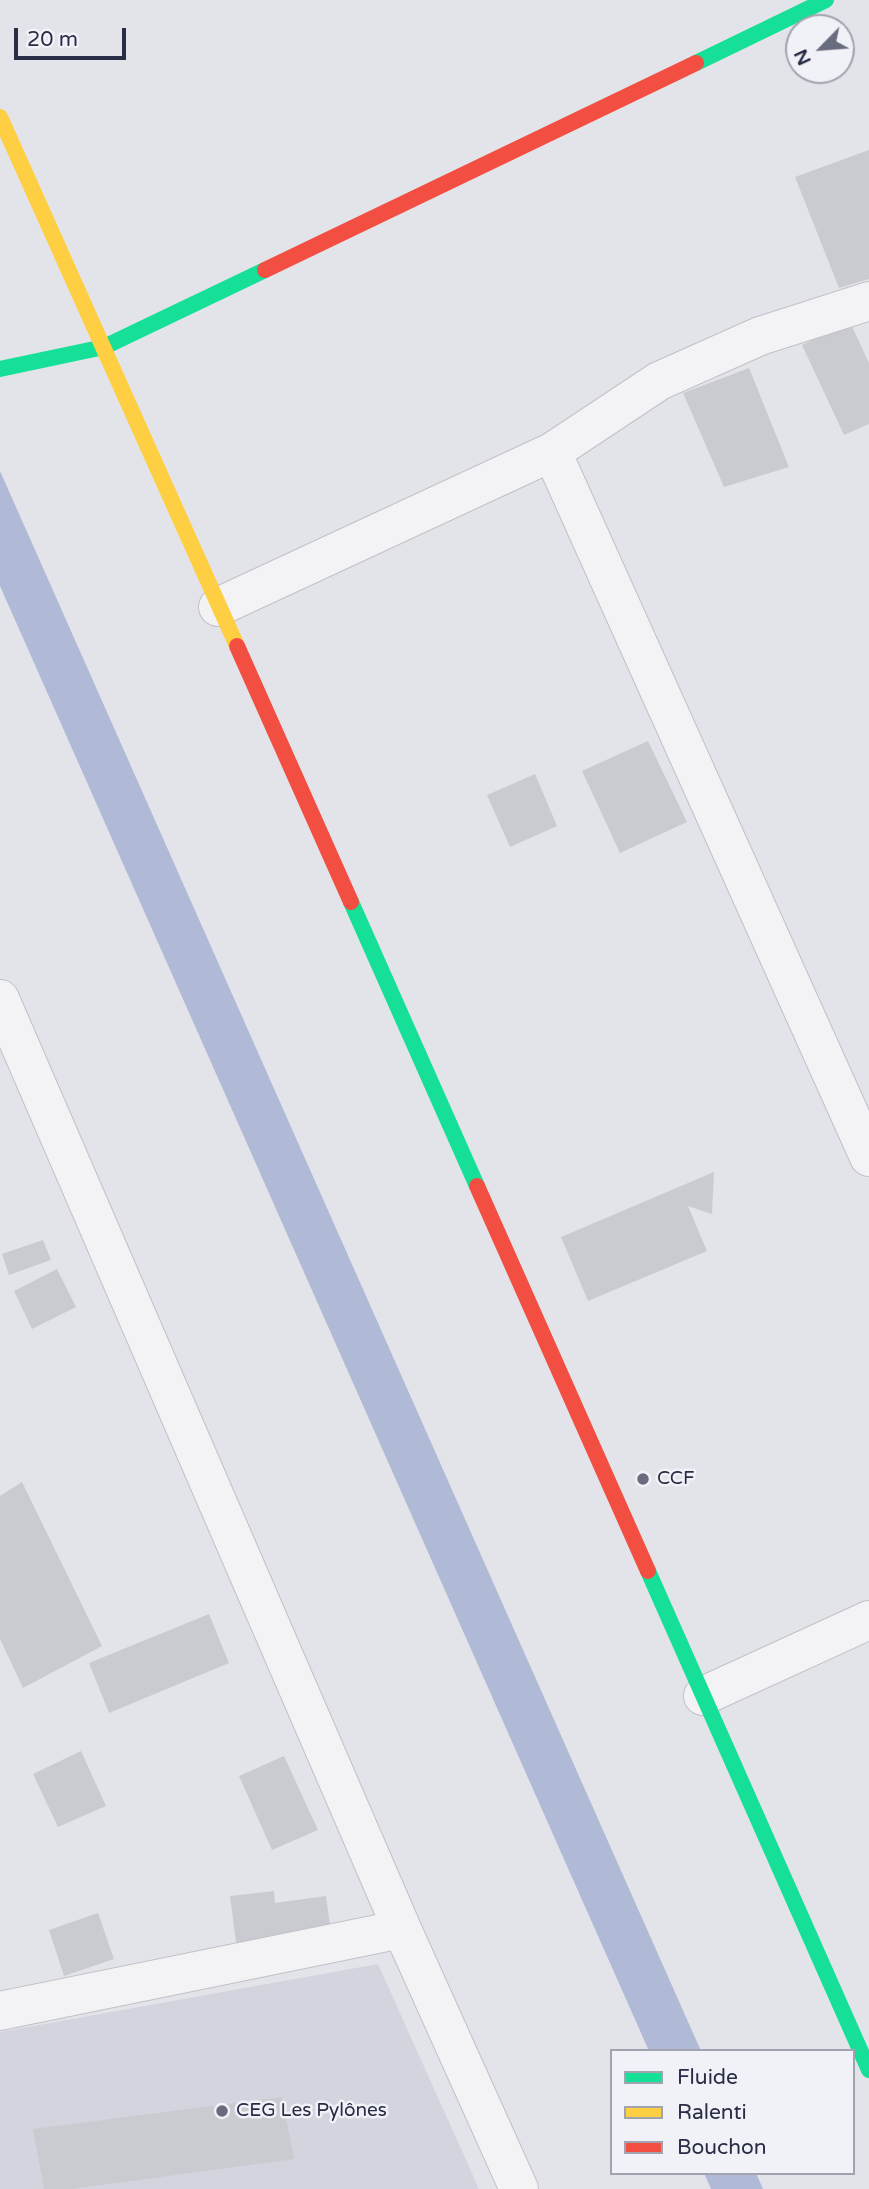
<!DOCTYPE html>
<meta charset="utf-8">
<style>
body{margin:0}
#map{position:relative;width:869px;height:2189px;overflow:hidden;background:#e3e4e9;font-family:"Varela Round",sans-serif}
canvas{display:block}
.legend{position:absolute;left:610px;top:2049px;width:245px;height:126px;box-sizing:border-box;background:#f1f2f8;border:2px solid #a1a3b0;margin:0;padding:9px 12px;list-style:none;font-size:21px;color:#282c44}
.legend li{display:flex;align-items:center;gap:14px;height:35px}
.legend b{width:35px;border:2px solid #a1a3b0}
.north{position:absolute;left:785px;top:14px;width:70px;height:70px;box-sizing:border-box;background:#f1f2f8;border:2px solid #a1a3b0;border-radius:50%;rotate:245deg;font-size:19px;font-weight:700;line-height:28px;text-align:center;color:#282c44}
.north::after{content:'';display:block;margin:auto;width:24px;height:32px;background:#696c7e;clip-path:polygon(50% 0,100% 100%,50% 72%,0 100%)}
.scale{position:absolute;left:14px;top:28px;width:112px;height:32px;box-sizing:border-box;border:4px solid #282c44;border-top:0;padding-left:9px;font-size:21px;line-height:24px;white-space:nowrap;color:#282c44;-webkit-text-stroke:5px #f1f2f8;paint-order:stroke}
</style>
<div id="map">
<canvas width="869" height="2189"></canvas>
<ul class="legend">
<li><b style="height:9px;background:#16e098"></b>Fluide</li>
<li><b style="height:9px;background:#ffcf43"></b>Ralenti</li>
<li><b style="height:9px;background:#f24e42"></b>Bouchon</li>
</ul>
<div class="north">N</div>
<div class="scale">20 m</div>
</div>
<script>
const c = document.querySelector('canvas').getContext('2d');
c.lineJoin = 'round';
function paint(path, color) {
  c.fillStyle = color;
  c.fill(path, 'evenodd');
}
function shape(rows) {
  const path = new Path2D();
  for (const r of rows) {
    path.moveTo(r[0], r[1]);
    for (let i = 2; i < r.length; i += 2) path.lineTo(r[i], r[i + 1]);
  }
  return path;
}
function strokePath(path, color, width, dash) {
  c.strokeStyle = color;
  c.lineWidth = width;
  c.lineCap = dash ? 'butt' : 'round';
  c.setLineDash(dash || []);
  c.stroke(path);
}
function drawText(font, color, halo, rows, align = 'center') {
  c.font = font + ' "Varela Round",sans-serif';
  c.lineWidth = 5;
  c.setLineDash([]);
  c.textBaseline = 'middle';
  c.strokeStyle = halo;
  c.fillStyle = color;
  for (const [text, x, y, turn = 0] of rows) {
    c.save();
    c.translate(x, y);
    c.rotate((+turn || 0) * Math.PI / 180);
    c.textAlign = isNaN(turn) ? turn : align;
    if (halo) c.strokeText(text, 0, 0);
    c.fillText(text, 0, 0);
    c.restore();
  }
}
const built = shape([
 [378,1964,479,2189,0,2189,0,2032]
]);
const water = shape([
 [0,471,701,2051,649,2051,0,586],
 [704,2173,756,2173,763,2189,711,2189]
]);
const building = shape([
 [869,150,869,279,839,288,795,177],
 [850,322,869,363,869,424,844,435,802,345],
 [749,368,789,467,724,487,683,393],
 [648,741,687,822,620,853,582,771],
 [535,774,557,826,510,847,487,795],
 [714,1172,712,1214,688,1206,707,1251,588,1301,561,1237],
 [43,1240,51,1260,9,1275,2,1254],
 [57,1269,76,1307,32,1329,14,1291],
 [22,1482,102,1646,23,1688,0,1639,0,1496],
 [209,1614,229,1663,109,1713,89,1663],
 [81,1751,106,1806,58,1827,33,1774],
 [284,1756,318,1830,272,1850,239,1776],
 [274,1891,275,1903,326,1896,334,1954,239,1966,230,1896],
 [98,1913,114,1959,64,1976,49,1930],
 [282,2097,294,2159,72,2189,44,2189,33,2129]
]);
const street = shape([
 [552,452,869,1157],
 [218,607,552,452,659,381,760,336,869,301],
 [0,999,402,1929,519,2189],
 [703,1696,869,1620],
 [0,2011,402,1929]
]);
const fast = shape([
 [696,63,826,0],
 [0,369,104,347,265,270],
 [351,902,477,1186],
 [648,1571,869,2070]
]);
const slow = shape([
 [0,117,237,646]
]);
const jam = shape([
 [265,270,696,63],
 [237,646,351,902],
 [477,1186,648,1571]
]);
const markers = [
 [643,1479,7,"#696c7e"],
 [222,2111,7,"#696c7e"]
];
const poiNames = [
 ["CCF",657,1479],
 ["CEG Les Pylônes",236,2111]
];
paint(built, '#d3d5de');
paint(water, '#b0b9d5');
paint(building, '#cacbd1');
strokePath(street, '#c0c1c7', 40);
strokePath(street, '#f3f3f5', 38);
strokePath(fast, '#16e098', 16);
strokePath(slow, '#ffcf43', 16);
strokePath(jam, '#f24e42', 16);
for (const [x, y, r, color] of markers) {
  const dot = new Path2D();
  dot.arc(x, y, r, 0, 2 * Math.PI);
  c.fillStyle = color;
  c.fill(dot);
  strokePath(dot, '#f1f2f8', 2.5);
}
drawText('19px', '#282c44', '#f1f2f8', poiNames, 'left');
</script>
